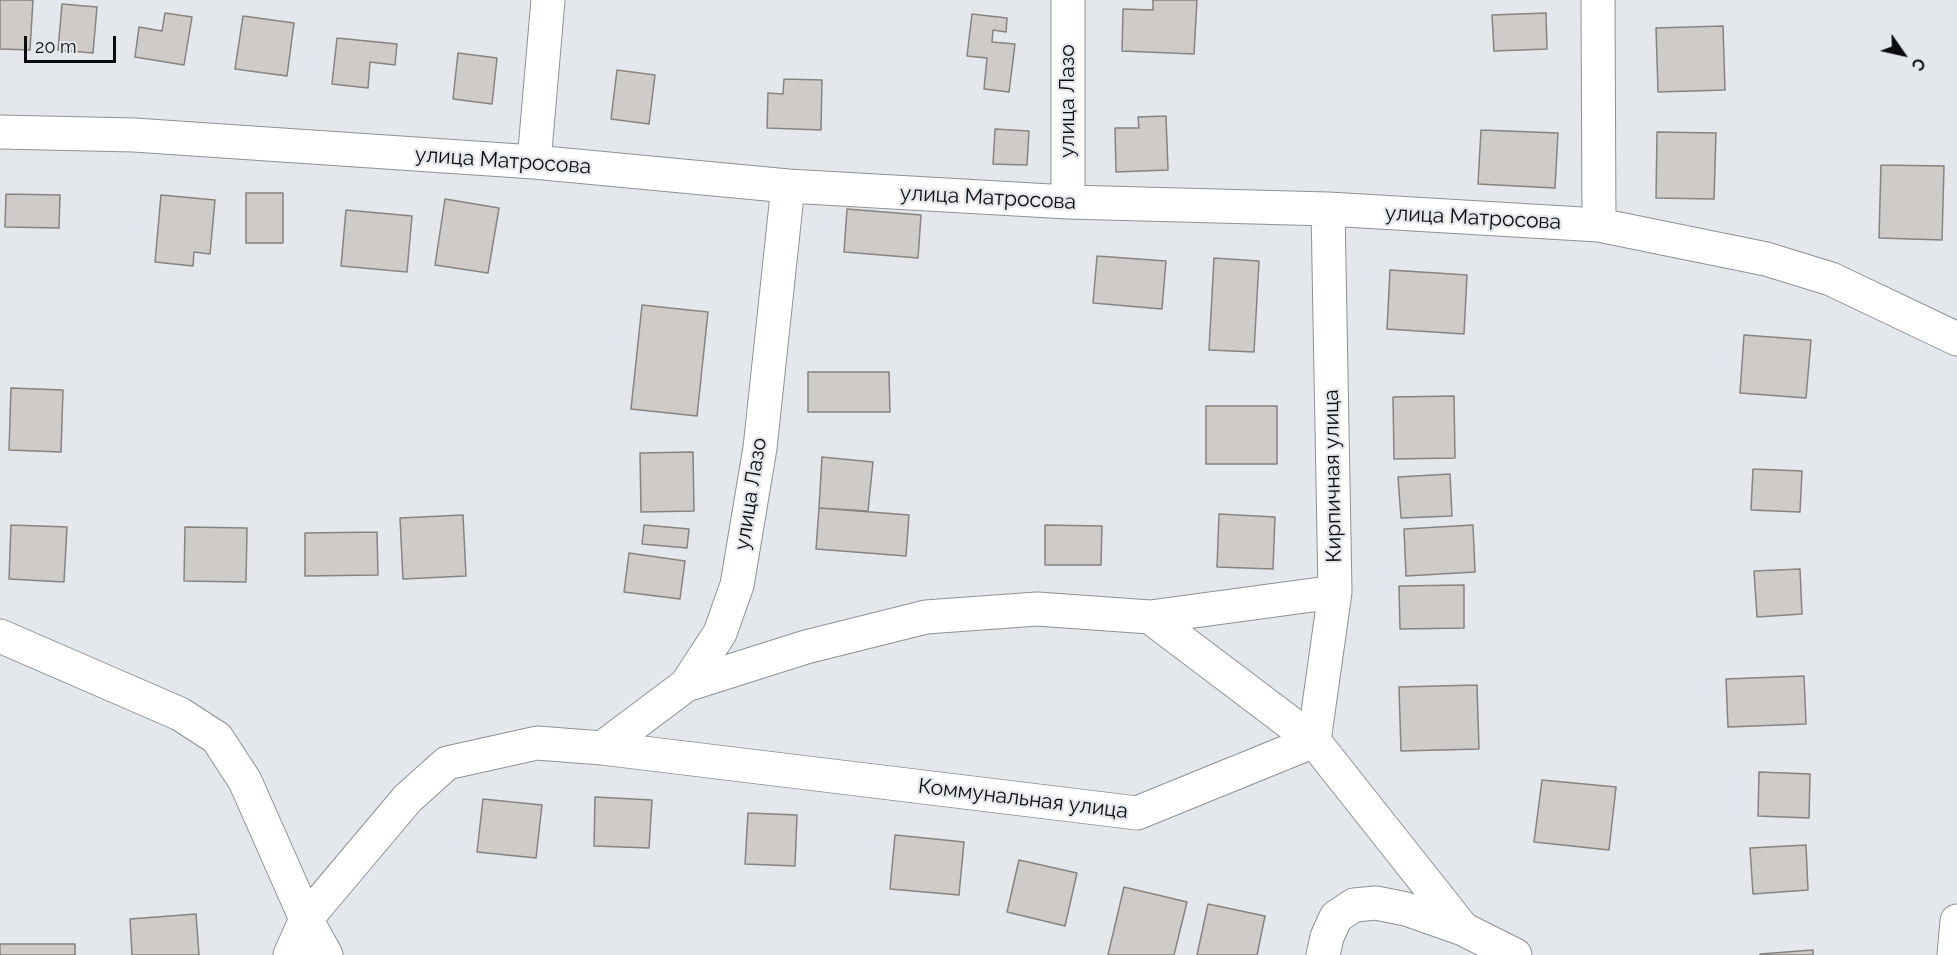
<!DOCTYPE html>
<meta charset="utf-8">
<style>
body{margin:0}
#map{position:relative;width:1957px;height:955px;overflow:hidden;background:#e4e7eb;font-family:Raleway,sans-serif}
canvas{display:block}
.north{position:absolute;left:1873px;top:24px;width:60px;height:60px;-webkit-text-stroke:4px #e4e7eb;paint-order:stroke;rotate:124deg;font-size:16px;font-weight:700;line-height:24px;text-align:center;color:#0b0c0d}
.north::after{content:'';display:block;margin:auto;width:21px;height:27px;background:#0b0c0d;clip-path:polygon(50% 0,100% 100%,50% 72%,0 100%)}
.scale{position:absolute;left:24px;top:36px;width:92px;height:27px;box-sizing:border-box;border:3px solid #0b0c0d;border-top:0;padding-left:8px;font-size:18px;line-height:21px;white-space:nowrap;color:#0b0c0d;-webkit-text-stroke:4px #e4e7eb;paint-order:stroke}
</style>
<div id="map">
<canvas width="1957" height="955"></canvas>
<div class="north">С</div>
<div class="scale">20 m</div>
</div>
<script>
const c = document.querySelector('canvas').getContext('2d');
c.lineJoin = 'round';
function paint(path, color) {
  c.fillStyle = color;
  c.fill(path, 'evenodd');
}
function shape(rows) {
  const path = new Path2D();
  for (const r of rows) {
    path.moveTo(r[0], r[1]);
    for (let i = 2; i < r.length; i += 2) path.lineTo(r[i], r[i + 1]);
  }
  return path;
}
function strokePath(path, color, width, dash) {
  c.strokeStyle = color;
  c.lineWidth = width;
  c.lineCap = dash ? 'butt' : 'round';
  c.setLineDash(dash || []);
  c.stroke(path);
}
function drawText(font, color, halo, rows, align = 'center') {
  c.font = font + ' Raleway,sans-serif';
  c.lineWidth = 4.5;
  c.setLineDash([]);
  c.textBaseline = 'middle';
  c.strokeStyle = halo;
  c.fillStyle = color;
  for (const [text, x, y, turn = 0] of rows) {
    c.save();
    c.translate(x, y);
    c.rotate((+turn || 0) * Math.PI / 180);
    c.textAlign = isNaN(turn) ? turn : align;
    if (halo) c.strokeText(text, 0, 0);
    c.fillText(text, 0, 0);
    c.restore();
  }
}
const building = shape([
 [0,0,33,0,30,50,0,49,0,0],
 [1153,0,1197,0,1194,54,1122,51,1123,9,1153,10,1153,0],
 [62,4,97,7,93,53,58,50,62,4],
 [165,13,192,17,184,65,135,57,139,27,162,31,165,13],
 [1546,13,1547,49,1494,51,1492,15,1546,13],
 [972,14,1007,18,1006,32,993,30,992,42,1015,44,1009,92,984,89,987,58,967,56,972,14],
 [243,16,294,23,287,76,235,69,243,16],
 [1723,26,1725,90,1658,92,1656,28,1723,26],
 [337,38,397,44,395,65,370,62,368,88,332,84,337,38],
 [458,53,497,58,492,104,453,99,458,53],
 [617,70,655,75,649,124,611,119,617,70],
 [784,79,822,80,821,130,767,128,768,93,783,94,784,79],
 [1166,116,1168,170,1116,172,1115,128,1139,128,1138,117,1166,116],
 [995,129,1029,131,1027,165,993,164,995,129],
 [1481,130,1558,133,1555,188,1478,184,1481,130],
 [1657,132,1716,133,1714,199,1656,198,1657,132],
 [1881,165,1944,166,1942,240,1879,238,1881,165],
 [246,193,283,193,283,243,246,243,246,193],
 [6,194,60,195,59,228,5,227,6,194],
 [161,195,215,200,210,254,194,252,193,266,155,262,161,195],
 [445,199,499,208,488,273,435,265,445,199],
 [847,209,921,215,918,258,844,252,847,209],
 [346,210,412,216,407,272,341,266,346,210],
 [1097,256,1166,261,1162,309,1093,303,1097,256],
 [1214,258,1259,261,1254,352,1209,350,1214,258],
 [1390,270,1467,275,1464,334,1387,329,1390,270],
 [642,305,708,312,697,416,631,409,642,305],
 [1744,335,1811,340,1806,398,1740,393,1744,335],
 [808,372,889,372,890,412,808,412,808,372],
 [11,388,63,390,61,452,9,450,11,388],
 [1454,396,1455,458,1394,459,1393,397,1454,396],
 [1206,406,1277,406,1277,464,1206,464,1206,406],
 [693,452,694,511,641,512,640,453,693,452],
 [822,457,873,462,868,511,819,508,822,457],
 [1753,469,1802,471,1800,512,1751,510,1753,469],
 [1450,474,1452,516,1401,518,1398,477,1450,474],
 [819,508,909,515,906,556,816,549,819,508],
 [1219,514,1275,517,1273,569,1217,567,1219,514],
 [463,515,466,576,403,579,400,518,463,515],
 [11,525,67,527,64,582,9,579,11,525],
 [644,525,689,529,687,548,642,544,644,525],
 [1045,525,1102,526,1101,565,1045,565,1045,525],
 [1473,525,1475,572,1406,576,1404,529,1473,525],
 [185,527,247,528,246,582,184,581,185,527],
 [377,532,378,575,305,576,305,533,377,532],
 [629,553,685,561,680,599,624,592,629,553],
 [1800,569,1802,614,1757,617,1754,571,1800,569],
 [1464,585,1464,628,1400,629,1399,586,1464,585],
 [1804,676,1806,724,1728,727,1726,679,1804,676],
 [1477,685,1479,749,1401,751,1399,687,1477,685],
 [1759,772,1810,774,1809,818,1758,816,1759,772],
 [1542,780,1616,787,1609,850,1534,842,1542,780],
 [595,797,652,800,649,848,594,846,595,797],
 [483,799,542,805,536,858,477,852,483,799],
 [748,813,797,815,795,866,745,864,748,813],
 [895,835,964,842,959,895,890,889,895,835],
 [1806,845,1808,890,1753,894,1750,848,1806,845],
 [1019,860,1077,873,1065,926,1007,912,1019,860],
 [1124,887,1187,902,1174,955,1108,955,1124,887],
 [1208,904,1265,916,1257,955,1197,955,1208,904],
 [196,914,199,955,132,955,130,919,196,914],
 [0,944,75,944,75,955,0,955,0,944],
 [1813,950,1813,955,1760,955,1760,954,1813,950]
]);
const minor = shape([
 [1598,0,1599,225],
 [0,132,134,135,534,162,788,186,1068,202,1328,209,1599,225,1766,259,1831,279,1957,339],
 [534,162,548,0],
 [1068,202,1068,0],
 [1150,617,1335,592],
 [0,636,180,714,217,738,245,781,306,919,290,955],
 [686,685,806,647,926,617,1037,609,1150,617,1314,741,1335,592,1328,209],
 [602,748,686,685,720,633,737,585,760,448,788,186],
 [326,955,306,919,407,799,447,763,537,743,602,748,1137,813,1314,741,1463,929,1515,955],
 [1323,955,1327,937,1336,917,1354,905,1376,903,1406,909,1463,929],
 [1954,955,1957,921]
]);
const streetNames = [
 ["улица Лазо",1068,101,-90],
 ["улица Матросова",503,161,4],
 ["улица Матросова",988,198,3],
 ["улица Матросова",1473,218,3],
 ["Кирпичная улица",1333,476,-91],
 ["улица Лазо",751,494,-81],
 ["Коммунальная улица",1023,799,7]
];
paint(building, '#cfcbc8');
strokePath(building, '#868380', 1.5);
strokePath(minor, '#8e9194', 35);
strokePath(minor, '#fff', 33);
drawText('21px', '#0b0c0d', '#e4e7eb', streetNames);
</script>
